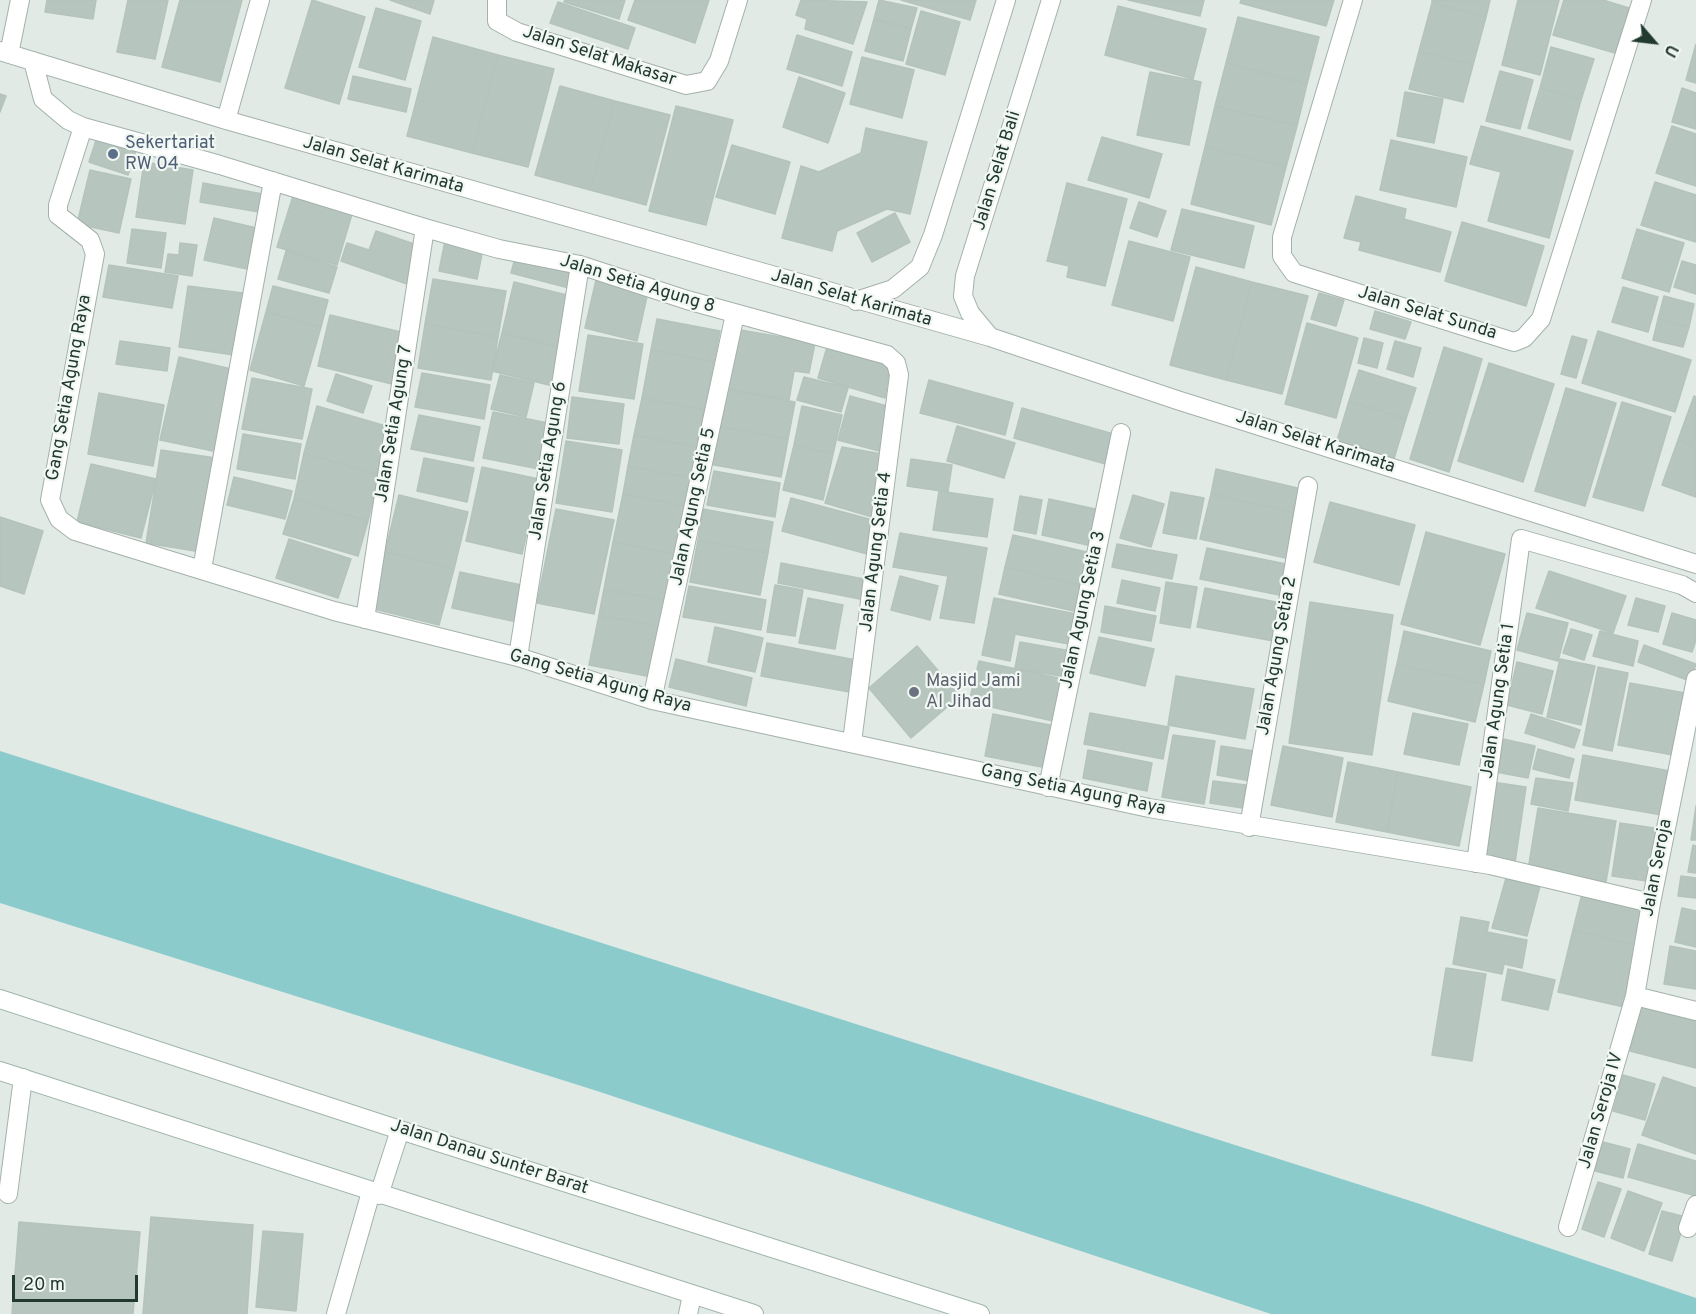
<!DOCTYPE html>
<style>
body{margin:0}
#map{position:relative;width:1696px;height:1314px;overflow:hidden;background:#e1eae5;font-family:Overpass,sans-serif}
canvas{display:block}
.north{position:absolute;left:1624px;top:12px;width:60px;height:60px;-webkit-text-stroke:4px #f1f7f3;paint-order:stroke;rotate:118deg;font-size:16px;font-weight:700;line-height:24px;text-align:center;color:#223930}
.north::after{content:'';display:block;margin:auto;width:21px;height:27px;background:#223930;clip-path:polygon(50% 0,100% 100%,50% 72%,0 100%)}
.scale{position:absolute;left:12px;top:1275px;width:126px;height:27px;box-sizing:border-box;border:3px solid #223930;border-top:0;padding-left:8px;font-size:18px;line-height:21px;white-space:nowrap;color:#223930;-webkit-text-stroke:4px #f1f7f3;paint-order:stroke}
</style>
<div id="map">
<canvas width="1696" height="1314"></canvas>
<div class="north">U</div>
<div class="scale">20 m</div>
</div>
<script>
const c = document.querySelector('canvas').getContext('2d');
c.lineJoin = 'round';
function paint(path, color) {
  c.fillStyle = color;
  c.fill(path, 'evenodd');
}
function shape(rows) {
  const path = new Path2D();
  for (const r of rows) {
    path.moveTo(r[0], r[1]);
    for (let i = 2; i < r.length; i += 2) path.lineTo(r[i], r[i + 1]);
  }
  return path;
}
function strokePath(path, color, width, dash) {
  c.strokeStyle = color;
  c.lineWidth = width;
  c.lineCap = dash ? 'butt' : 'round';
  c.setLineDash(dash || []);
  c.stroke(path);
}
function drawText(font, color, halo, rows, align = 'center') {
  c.font = font + ' Overpass,sans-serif';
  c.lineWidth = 4.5;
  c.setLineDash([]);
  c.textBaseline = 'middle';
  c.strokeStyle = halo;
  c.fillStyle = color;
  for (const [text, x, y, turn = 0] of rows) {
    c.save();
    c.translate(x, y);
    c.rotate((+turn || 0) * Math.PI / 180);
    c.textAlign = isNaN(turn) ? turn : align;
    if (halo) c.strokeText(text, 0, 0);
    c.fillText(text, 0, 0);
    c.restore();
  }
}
const water = shape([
 [0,751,1420,1204,1696,1298,1696,1314,1271,1314,594,1090,0,903]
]);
const building = shape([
 [47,0,96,0,93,19,45,12,47,0],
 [128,0,168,0,155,59,117,52,128,0],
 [180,0,242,0,220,82,162,67,180,0],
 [312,0,365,17,339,104,285,88,312,0],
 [390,0,434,0,430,14,390,0],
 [565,0,625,0,619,19,564,2,565,0],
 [635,0,709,0,695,43,628,20,635,0],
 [801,0,867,2,853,44,805,29,807,19,796,15,801,0],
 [879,0,917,8,911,29,874,19,879,0],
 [901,0,976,0,970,20,901,0],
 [1128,0,1204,0,1200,16,1128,0],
 [1241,0,1334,0,1326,26,1240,3,1241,0],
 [1432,0,1490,0,1486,17,1432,3,1432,0],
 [1518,0,1559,0,1540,75,1502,65,1518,0],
 [1564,0,1603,0,1629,8,1615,53,1553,35,1564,0],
 [558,2,635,28,628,49,550,23,558,2],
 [1432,3,1486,17,1473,65,1419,51,1432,3],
 [1118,6,1206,29,1193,79,1105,55,1118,6],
 [376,8,421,21,405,80,359,67,376,8],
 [921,11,960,22,945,75,906,64,921,11],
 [1238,17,1319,37,1307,84,1226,63,1238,17],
 [874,19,911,29,903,61,865,51,874,19],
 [797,35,852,52,842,86,787,69,797,35],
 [433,37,498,55,472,153,407,136,433,37],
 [1696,44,1696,83,1686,80,1696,44],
 [1551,47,1594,59,1581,100,1540,88,1551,47],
 [1419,51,1473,65,1463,102,1409,89,1419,51],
 [498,55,554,69,528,167,472,153,498,55],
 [862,57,914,70,902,118,850,104,862,57],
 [1226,63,1307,84,1297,126,1215,106,1226,63],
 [1500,71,1533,80,1520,129,1486,121,1500,71],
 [1150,72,1201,82,1189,145,1137,135,1150,72],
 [353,76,411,89,406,112,348,99,353,76],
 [799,77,845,93,828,143,783,127,799,77],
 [560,86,615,101,590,190,535,175,560,86],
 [1540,88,1581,100,1570,140,1528,128,1540,88],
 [1682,88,1696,93,1696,129,1672,122,1682,88],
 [1405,92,1443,99,1434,143,1397,136,1405,92],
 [0,94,6,96,0,112,0,94],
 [615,101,670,115,646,205,590,190,615,101],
 [676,106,733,120,706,225,649,211,676,106],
 [1215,106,1297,126,1286,167,1205,147,1215,106],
 [1481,126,1573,151,1549,238,1488,221,1501,172,1470,164,1481,126],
 [1672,126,1696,134,1696,186,1656,173,1672,126],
 [866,128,927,142,910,214,887,209,837,231,832,251,782,238,801,166,819,172,861,153,866,128],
 [98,134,137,147,128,175,89,162,98,134],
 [1102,137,1162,154,1149,198,1088,180,1102,137],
 [1391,140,1467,157,1456,207,1380,190,1391,140],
 [732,145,790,162,775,214,716,197,732,145],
 [1205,147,1286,167,1271,225,1191,204,1205,147],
 [144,162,193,170,185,224,136,217,144,162],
 [90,170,131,179,119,233,77,224,90,170],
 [1655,182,1696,195,1696,242,1641,225,1655,182],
 [203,183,268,195,265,213,200,202,203,183],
 [1067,183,1127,199,1105,286,1067,277,1069,266,1047,261,1067,183],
 [293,196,352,214,337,265,277,247,293,196],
 [1356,196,1406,209,1404,219,1451,232,1440,272,1359,250,1361,242,1344,238,1356,196],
 [1139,202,1166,211,1157,237,1130,228,1139,202],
 [1182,209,1254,226,1244,268,1171,250,1182,209],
 [895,213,910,242,872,262,857,233,895,213],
 [214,218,261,229,252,270,204,260,214,218],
 [1462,222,1544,246,1526,306,1445,281,1462,222],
 [132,229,166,233,161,268,127,263,132,229],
 [1637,229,1684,243,1669,292,1622,278,1637,229],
 [376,231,420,246,407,284,341,261,347,243,369,250,376,231],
 [445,241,483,249,477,279,439,271,445,241],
 [1129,241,1190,257,1173,321,1112,305,1129,241],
 [180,243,197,245,192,276,165,272,168,254,179,255,180,243],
 [286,251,337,267,329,293,278,279,286,251],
 [515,258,573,273,569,288,511,273,515,258],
 [1682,261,1696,265,1696,294,1674,287,1682,261],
 [109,265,178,276,172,308,103,297,109,265],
 [1196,267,1252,282,1226,380,1170,365,1196,267],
 [433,279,506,291,498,337,425,324,433,279],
 [596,280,648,292,637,341,585,328,596,280],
 [514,282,575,297,562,348,502,333,514,282],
 [1252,282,1308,296,1282,394,1226,380,1252,282],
 [188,286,243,293,234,355,179,347,188,286],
 [273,286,328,300,321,327,266,312,273,286],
 [1623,287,1658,297,1648,332,1612,322,1623,287],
 [1319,293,1344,300,1336,326,1311,319,1319,293],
 [1664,296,1694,304,1689,327,1658,319,1664,296],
 [1375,311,1411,322,1405,339,1370,329,1375,311],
 [266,312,321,327,304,386,250,370,266,312],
 [330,315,405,333,392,384,318,366,330,315],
 [657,319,720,331,714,362,651,350,657,319],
 [1658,319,1689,327,1683,347,1653,340,1658,319],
 [1307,323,1358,338,1336,418,1285,404,1307,323],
 [425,324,498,337,491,380,418,368,425,324],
 [735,329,815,343,809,373,794,371,789,400,725,388,735,329],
 [1598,331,1691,360,1675,412,1582,383,1598,331],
 [502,333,562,348,553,386,492,371,502,333],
 [588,335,643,344,634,399,579,391,588,335],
 [1572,336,1587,340,1576,378,1561,374,1572,336],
 [1364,338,1383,343,1377,368,1358,363,1364,338],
 [120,341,170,348,167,371,116,364,120,341],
 [1395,341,1421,348,1413,377,1387,369,1395,341],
 [827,347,890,366,885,398,818,378,827,347],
 [1444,347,1482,359,1449,472,1410,459,1444,347],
 [651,350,714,362,704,410,642,398,651,350],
 [179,357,236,370,218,452,160,440,179,357],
 [1489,363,1554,384,1523,482,1458,461,1489,363],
 [1359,370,1416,388,1406,419,1349,401,1359,370],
 [422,373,490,385,484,419,415,407,422,373],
 [336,374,372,386,363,413,327,401,336,374],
 [500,375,534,383,526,417,491,409,500,375],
 [804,377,848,388,841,412,797,400,804,377],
 [252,378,312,389,302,439,242,429,252,378],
 [929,380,1013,403,1005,435,920,413,929,380],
 [1566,388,1616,403,1585,506,1535,491,1566,388],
 [723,389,795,402,788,439,716,426,723,389],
 [99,393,164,405,153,466,88,454,99,393],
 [850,396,891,407,879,451,838,440,850,396],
 [1694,396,1696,397,1696,447,1678,440,1694,396],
 [572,397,624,404,619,444,567,438,572,397],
 [642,398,704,410,697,447,634,435,642,398],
 [1349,401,1406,419,1393,462,1336,444,1349,401],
 [1622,402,1671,417,1643,511,1593,497,1622,402],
 [317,406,393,428,379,475,304,453,317,406],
 [802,406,842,415,833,454,794,445,802,406],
 [1022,408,1117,435,1109,465,1014,438,1022,408],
 [493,412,548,423,539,469,483,458,493,412],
 [419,415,480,427,473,461,411,449,419,415],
 [716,426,788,439,781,477,709,464,716,426],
 [957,426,1015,443,1004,478,947,461,957,426],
 [243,434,301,444,295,479,237,469,243,434],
 [634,435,697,447,691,478,628,466,634,435],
 [1678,440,1696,447,1696,497,1662,485,1678,440],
 [566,441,622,450,612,512,556,503,566,441],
 [794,445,833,454,823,500,783,490,794,445],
 [842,447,882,454,872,517,825,503,842,447],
 [161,450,216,458,201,552,146,543,161,450],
 [304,453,379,475,368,521,294,499,304,453],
 [424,458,474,468,467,502,417,491,424,458],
 [911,459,952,465,948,492,907,486,911,459],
 [91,464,156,479,141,538,77,522,91,464],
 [628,466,691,478,686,506,623,494,628,466],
 [482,467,539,479,522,554,466,541,482,467],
 [1216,469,1306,490,1300,514,1211,494,1216,469],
 [714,471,780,483,775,517,707,505,714,471],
 [234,477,292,491,285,519,227,505,234,477],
 [939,491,993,499,987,537,933,530,939,491],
 [1171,492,1204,498,1196,539,1163,533,1171,492],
 [623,494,686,506,676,554,613,542,623,494],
 [1211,494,1300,514,1290,559,1200,539,1211,494],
 [399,495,468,512,454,569,385,552,399,495],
 [1133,495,1164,504,1151,547,1120,538,1133,495],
 [1020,496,1042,500,1036,534,1014,530,1020,496],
 [791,498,880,522,871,555,782,531,791,498],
 [294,499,368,521,358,556,283,534,294,499],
 [1049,499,1100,510,1092,546,1042,535,1049,499],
 [1330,502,1415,525,1399,585,1314,562,1330,502],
 [556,509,614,520,594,614,537,603,556,509],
 [703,509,773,522,768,553,698,540,703,509],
 [0,517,43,531,24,594,0,586,0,517],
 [1426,532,1505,554,1480,645,1401,624,1426,532],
 [900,533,987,548,974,623,940,618,948,576,893,567,900,533],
 [1013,535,1091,553,1084,586,1005,567,1013,535],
 [289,539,351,559,338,598,276,578,289,539],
 [698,540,768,553,760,595,690,582,698,540],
 [613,542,676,554,667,601,604,589,613,542],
 [1117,544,1177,555,1172,579,1112,567,1117,544],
 [1207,548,1291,565,1284,596,1200,579,1207,548],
 [385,552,454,569,439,625,370,608,385,552],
 [781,563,869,580,865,600,778,583,781,563],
 [1005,567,1084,586,1078,612,999,594,1005,567],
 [1549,571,1626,596,1613,633,1536,608,1549,571],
 [460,572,526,586,517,622,452,608,460,572],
 [900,576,938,586,930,620,891,610,900,576],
 [1122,580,1160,588,1155,611,1117,603,1122,580],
 [1166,582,1197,587,1190,628,1160,623,1166,582],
 [775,585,803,590,795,636,767,632,775,585],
 [689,586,766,600,761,630,683,617,689,586],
 [1205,588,1286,604,1279,642,1197,627,1205,588],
 [604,589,667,601,662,627,599,615,604,589],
 [808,598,843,605,835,649,799,643,808,598],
 [994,598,1081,615,1074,645,1015,634,1010,661,982,655,994,598],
 [1636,598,1665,606,1658,632,1628,625,1636,598],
 [1310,602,1393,615,1372,755,1289,743,1310,602],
 [1105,606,1156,616,1151,641,1101,632,1105,606],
 [1527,613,1568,623,1558,661,1517,650,1527,613],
 [1672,613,1696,620,1696,640,1692,652,1663,644,1672,613],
 [599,615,662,627,652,677,589,665,599,615],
 [715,627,763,638,755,672,708,662,715,627],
 [1571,629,1592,635,1584,660,1563,653,1571,629],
 [1404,631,1491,651,1484,684,1397,664,1404,631],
 [1600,631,1638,641,1633,666,1593,656,1600,631],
 [1099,637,1154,649,1145,686,1090,673,1099,637],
 [1020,642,1071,651,1066,677,1015,668,1020,642],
 [767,643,861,661,855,693,761,676,767,643],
 [1644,645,1696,664,1690,681,1638,662,1644,645],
 [917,646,960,696,911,738,869,688,917,646],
 [676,659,752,678,746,706,669,687,676,659],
 [1560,659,1595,666,1581,725,1547,717,1560,659],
 [979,661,1063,679,1053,721,969,702,979,661],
 [1517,662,1553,671,1542,714,1507,705,1517,662],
 [1397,664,1484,684,1475,722,1388,701,1397,664],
 [1598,667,1628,673,1612,751,1583,745,1598,667],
 [1176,676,1254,689,1245,739,1168,725,1176,676],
 [1630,683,1685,693,1673,755,1618,745,1630,683],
 [1090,713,1169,727,1163,759,1084,744,1090,713],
 [1413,713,1468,724,1459,765,1404,754,1413,713],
 [993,714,1055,726,1047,768,985,756,993,714],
 [1531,714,1580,730,1574,748,1525,733,1531,714],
 [1173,735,1215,741,1204,804,1162,797,1173,735],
 [1503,739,1535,746,1528,778,1496,772,1503,739],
 [1221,746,1261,752,1256,782,1217,775,1221,746],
 [1283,746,1343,758,1332,817,1271,805,1283,746],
 [1538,749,1574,759,1569,778,1533,769,1538,749],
 [1088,750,1152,763,1147,791,1083,778,1088,750],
 [1583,755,1670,771,1662,815,1575,800,1583,755],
 [1348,762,1398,772,1387,832,1336,822,1348,762],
 [1398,772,1471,787,1459,846,1387,832,1398,772],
 [1536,778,1573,783,1568,811,1531,804,1536,778],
 [1213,781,1246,785,1243,808,1210,803,1213,781],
 [1492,782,1526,787,1515,863,1482,858,1492,782],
 [1696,806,1696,840,1691,840,1696,806],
 [1538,808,1616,821,1606,882,1528,870,1538,808],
 [1620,823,1661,829,1654,882,1612,876,1620,823],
 [1693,845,1696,846,1696,873,1688,872,1693,845],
 [1681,876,1696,878,1696,898,1678,896,1681,876],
 [1506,878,1540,886,1527,936,1492,928,1506,878],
 [1582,894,1648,910,1639,946,1573,930,1582,894],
 [1682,908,1696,911,1696,947,1675,942,1682,908],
 [1461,917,1489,922,1487,932,1527,940,1522,968,1504,964,1502,974,1453,964,1461,917],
 [1573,930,1639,946,1624,1007,1558,992,1573,930],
 [1670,946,1696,951,1696,989,1664,984,1670,946],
 [1446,968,1486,974,1472,1061,1432,1055,1446,968],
 [1508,969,1555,980,1548,1010,1502,1000,1508,969],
 [1641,1006,1696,1021,1696,1068,1630,1051,1641,1006],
 [1623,1075,1655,1084,1645,1120,1613,1111,1623,1075],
 [1663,1077,1696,1088,1696,1154,1642,1135,1663,1077],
 [1603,1142,1630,1149,1623,1178,1595,1171,1603,1142],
 [1638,1144,1696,1161,1696,1196,1628,1177,1638,1144],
 [1598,1182,1621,1189,1604,1237,1582,1229,1598,1182],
 [1628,1191,1662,1203,1644,1251,1611,1238,1628,1191],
 [1662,1211,1686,1217,1672,1261,1649,1254,1662,1211],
 [151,1217,253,1225,247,1314,143,1314,151,1217],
 [19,1222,140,1232,133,1314,12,1314,19,1222],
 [263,1231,303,1234,296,1311,256,1307,263,1231]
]);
const service = shape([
 [8,1194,23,1078],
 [336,1314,371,1192]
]);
const minor = shape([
 [497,0,497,21,517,32,686,85,707,81,719,61,738,0],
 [1353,0,1282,237,1282,256,1294,273,1514,342,1524,338,1541,319,1642,0],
 [0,51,226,120,990,337,1177,400,1696,564],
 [9,54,20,0],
 [33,61,43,99,68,120,83,127,58,205,58,215,90,240,95,254,50,500,59,519,75,531,334,611,518,657,652,700,1149,808,1490,865,1651,903],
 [226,120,260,0],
 [83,127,220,165,425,228,499,249,580,265,687,300,887,355,896,363,899,375,852,742],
 [856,301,893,289,920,267,933,235,1006,0],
 [990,337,970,313,963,296,965,276,1051,0],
 [202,569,273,181],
 [365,619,425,228],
 [518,657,580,265],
 [1696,679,1651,903,1635,996,1696,1011],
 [652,700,735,314],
 [1048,787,1121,433],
 [1249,827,1308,486],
 [1476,863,1521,539,1682,585,1696,593],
 [1568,1227,1635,996],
 [1688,1228,1696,1205],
 [688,1314,692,1295]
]);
const secondary = shape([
 [0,999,400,1130,980,1314],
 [0,1071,754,1314],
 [379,1195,400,1130]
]);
const markers = [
 [113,154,6,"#5c6f8a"],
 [914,692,6,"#6b7280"]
];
const streetNames = [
 ["Jalan Selat Makasar",599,57,18],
 ["Jalan Selat Karimata",383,166,16],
 ["Jalan Selat Bali",998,171,-73],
 ["Jalan Setia Agung 8",637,285,17],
 ["Jalan Selat Karimata",851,299,16],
 ["Jalan Selat Sunda",1427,314,17],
 ["Gang Setia Agung Raya",70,388,-80],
 ["Jalan Setia Agung 7",395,424,-81],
 ["Jalan Selat Karimata",1315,443,18],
 ["Jalan Setia Agung 6",549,461,-81],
 ["Jalan Agung Setia 5",694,507,-78],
 ["Jalan Agung Setia 4",877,552,-83],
 ["Jalan Agung Setia 3",1084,610,-78],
 ["Jalan Agung Setia 2",1278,656,-80],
 ["Gang Setia Agung Raya",600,682,16],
 ["Jalan Agung Setia 1",1499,701,-82],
 ["Gang Setia Agung Raya",1073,791,12],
 ["Jalan Seroja",1658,868,-79],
 ["Jalan Seroja IV",1602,1111,-74],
 ["Jalan Danau Sunter Barat",489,1158,18]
];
const serviceNames = [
 ["Sekertariat",125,144],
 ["RW 04",125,165]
];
const worshipNames = [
 ["Masjid Jami",926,682],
 ["Al Jihad",926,703]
];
paint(water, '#8ccbcc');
paint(building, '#b6c5bd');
strokePath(building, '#b4c3bb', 1.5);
strokePath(service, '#a4b1ab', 20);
strokePath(minor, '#a4b1ab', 20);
strokePath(secondary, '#a0b5ab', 20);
strokePath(service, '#fff', 18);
strokePath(minor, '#fff', 18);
strokePath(secondary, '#fff', 18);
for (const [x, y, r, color] of markers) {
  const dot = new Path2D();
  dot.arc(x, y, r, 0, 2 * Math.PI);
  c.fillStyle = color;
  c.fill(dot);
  strokePath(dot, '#f1f7f3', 2);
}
drawText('18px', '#223930', '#f1f7f3', streetNames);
drawText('18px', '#4e5e75', '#f1f7f3', serviceNames, 'left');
drawText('18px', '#5b616d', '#f1f7f3', worshipNames, 'left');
</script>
